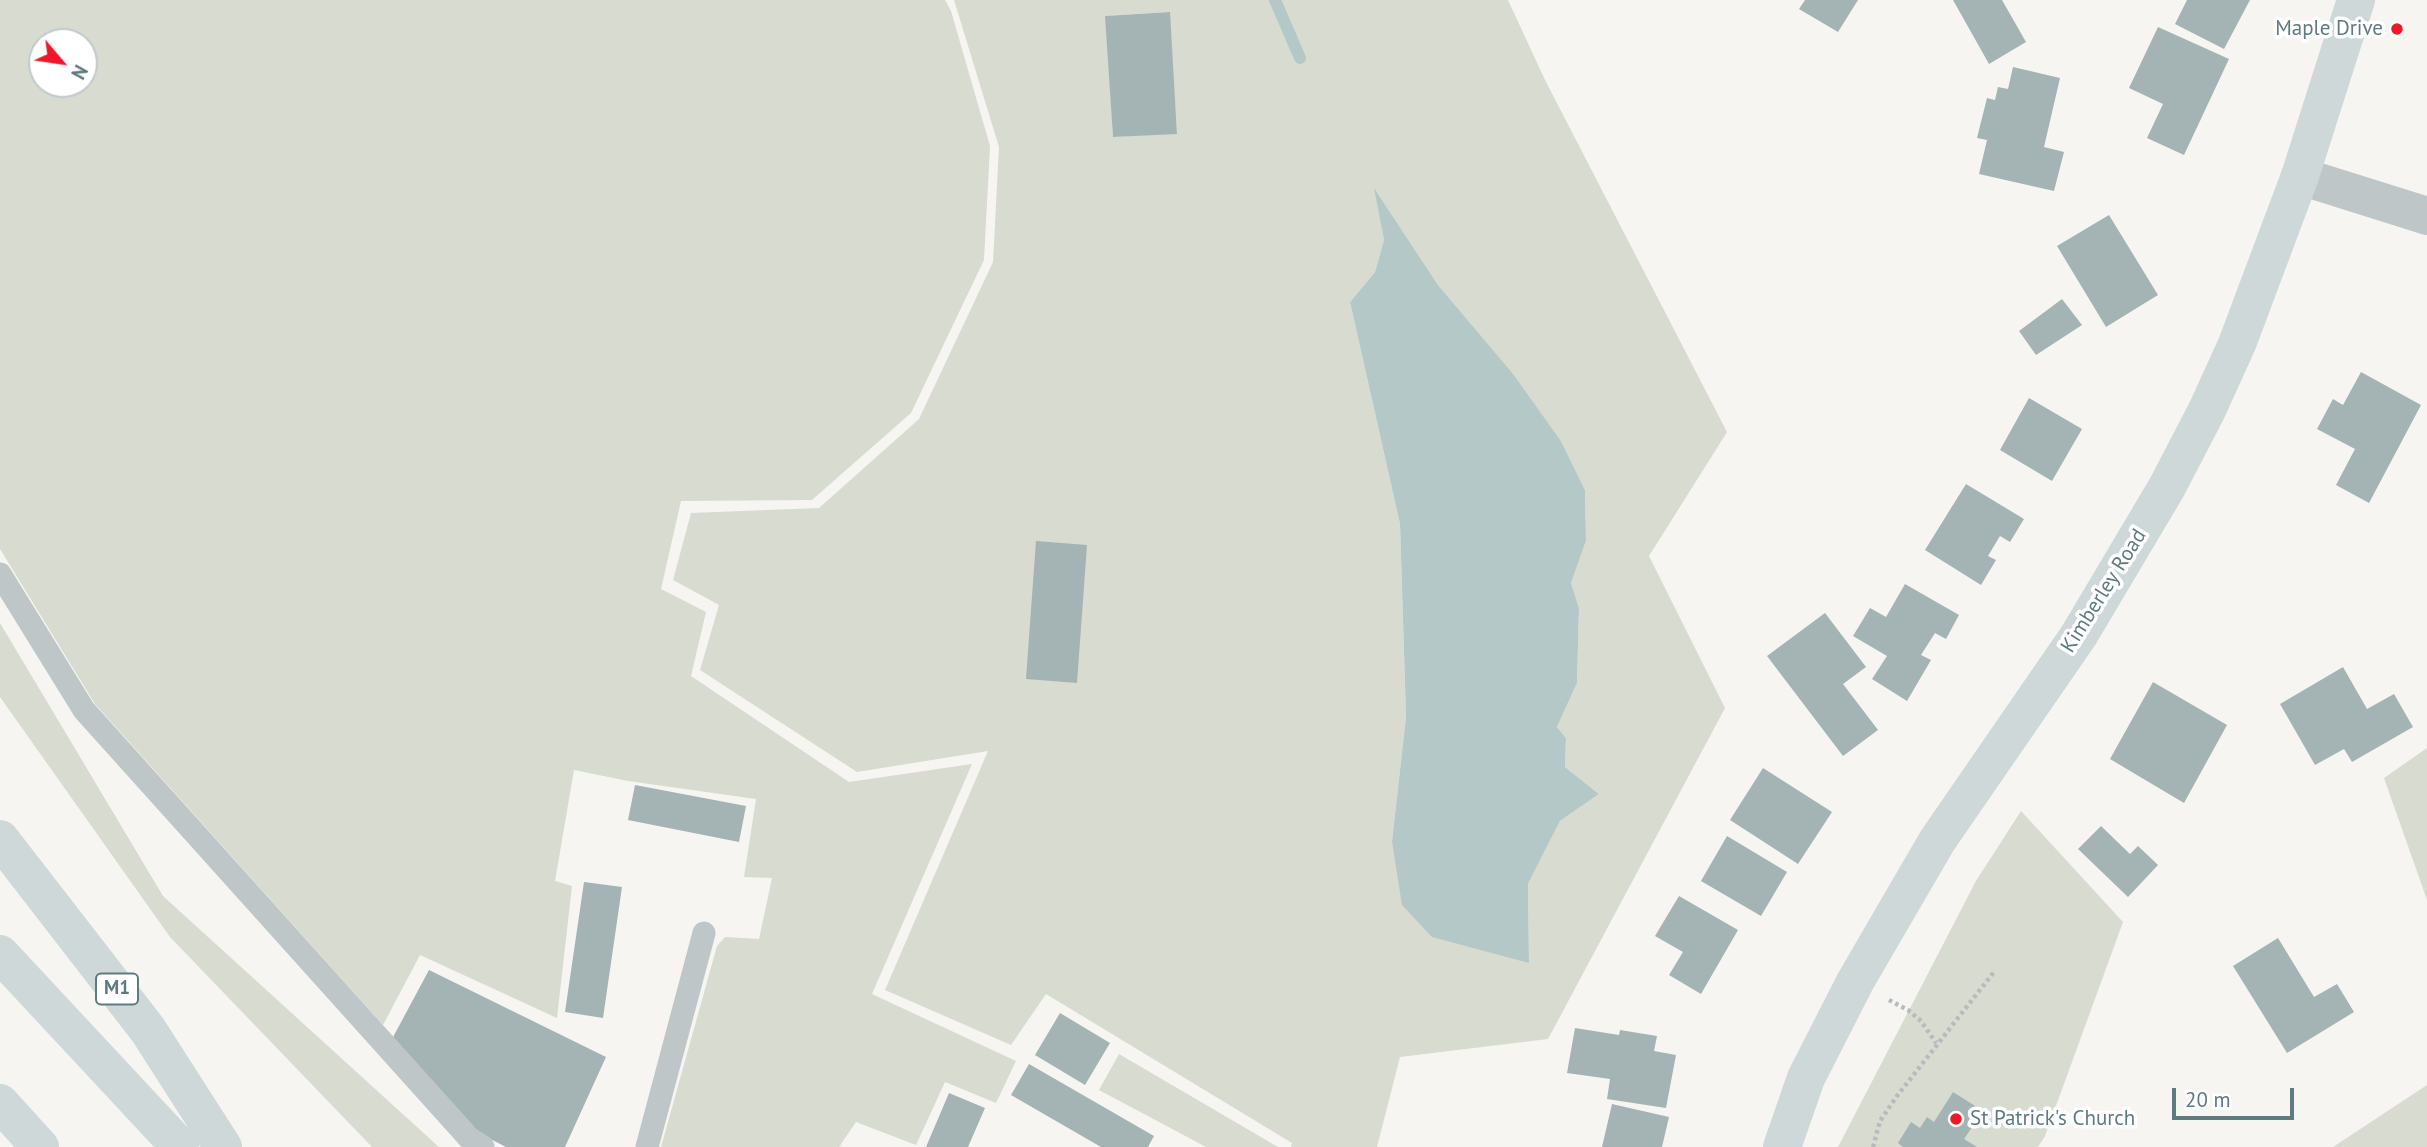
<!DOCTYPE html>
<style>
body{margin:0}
#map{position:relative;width:2427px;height:1147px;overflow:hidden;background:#f6f5f2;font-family:"PT Sans",sans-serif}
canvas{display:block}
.north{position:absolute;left:28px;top:28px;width:70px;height:70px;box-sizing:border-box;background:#fff;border:2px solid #bfcacc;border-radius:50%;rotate:119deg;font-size:19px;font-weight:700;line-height:28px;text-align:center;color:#5e7b7f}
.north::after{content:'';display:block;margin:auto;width:24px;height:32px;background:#f01728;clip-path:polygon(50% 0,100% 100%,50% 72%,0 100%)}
.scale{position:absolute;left:2172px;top:1088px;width:122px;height:32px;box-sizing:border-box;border:4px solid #5e7b7f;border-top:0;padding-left:9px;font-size:21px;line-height:24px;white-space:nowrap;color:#5e7b7f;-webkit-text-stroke:5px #fff;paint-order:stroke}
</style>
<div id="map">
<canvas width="2427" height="1147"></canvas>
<div class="north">N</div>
<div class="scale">20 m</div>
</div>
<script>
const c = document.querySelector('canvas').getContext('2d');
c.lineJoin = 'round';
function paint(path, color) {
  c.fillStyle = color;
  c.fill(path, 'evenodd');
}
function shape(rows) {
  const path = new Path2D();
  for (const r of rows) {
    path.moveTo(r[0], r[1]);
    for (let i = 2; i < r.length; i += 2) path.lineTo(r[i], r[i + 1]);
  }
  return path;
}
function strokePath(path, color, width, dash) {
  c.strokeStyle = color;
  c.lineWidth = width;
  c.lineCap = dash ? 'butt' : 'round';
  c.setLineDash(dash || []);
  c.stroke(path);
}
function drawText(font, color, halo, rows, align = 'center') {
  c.font = font + ' "PT Sans",sans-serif';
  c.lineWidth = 7;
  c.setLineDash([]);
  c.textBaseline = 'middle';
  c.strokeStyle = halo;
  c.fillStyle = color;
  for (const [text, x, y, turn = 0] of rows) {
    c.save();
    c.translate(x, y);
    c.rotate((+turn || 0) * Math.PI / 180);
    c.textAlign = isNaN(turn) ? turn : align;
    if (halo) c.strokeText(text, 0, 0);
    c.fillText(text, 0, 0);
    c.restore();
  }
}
const green = shape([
 [0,0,945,0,951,11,990,146,984,260,911,413,812,500,681,501,661,589,706,612,691,676,849,782,972,764,872,994,1016,1061,996,1103,945,1082,916,1145,856,1122,839,1147,661,1147,717,946,725,937,759,939,772,878,744,877,756,799,628,781,574,770,555,881,572,886,557,1018,420,955,383,1025,95,704,0,549],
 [42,42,84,42,84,84,42,84],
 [954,0,1508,0,1545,80,1727,432,1649,556,1725,708,1548,1039,1400,1057,1377,1147,1291,1147,1292,1143,1046,994,1011,1045,885,990,988,751,857,772,700,670,719,605,673,580,691,513,819,508,919,419,993,262,999,147],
 [1169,12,1177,133,1113,137,1106,16],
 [1375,190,1438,285,1512,374,1561,441,1585,490,1586,541,1571,583,1579,608,1577,683,1557,727,1566,738,1565,767,1599,794,1560,821,1528,884,1529,963,1392,841,1406,717,1400,524,1350,302,1375,272,1384,240],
 [0,623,163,896,439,1147,372,1147,170,937,0,697],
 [2427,748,2427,900,2384,778],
 [2021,811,2123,922,2045,1136,2038,1147,1838,1147,1976,881],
 [1119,1054,1278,1147,1206,1147,1099,1090],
 [2427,1085,2427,1147,2333,1147]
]);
const water = shape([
 [1374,188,1438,285,1513,374,1561,441,1585,490,1586,541,1571,583,1579,608,1577,683,1557,727,1566,738,1565,767,1599,794,1560,821,1528,884,1529,963,1432,937,1402,905,1392,841,1406,717,1400,524,1350,302,1375,272,1384,240]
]);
const stream = shape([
 [1275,0,1300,58]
]);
const building = shape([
 [1805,0,1858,0,1838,32,1799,9],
 [1953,0,2002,0,2026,42,1989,64],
 [2187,0,2250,0,2224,49,2175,24],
 [1170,12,1177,134,1113,137,1105,16],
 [2158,27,2229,59,2184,155,2147,138,2163,104,2129,88],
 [2013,67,2060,78,2044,147,2064,152,2054,191,1979,174,1987,140,1977,138,1987,98,1995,100,1998,87,2008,89],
 [2109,215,2158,295,2106,327,2057,246],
 [2062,299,2082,325,2036,355,2019,331],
 [2361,372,2421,405,2369,503,2336,485,2355,449,2317,429,2333,399,2343,405],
 [2029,398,2082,429,2052,481,2000,450],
 [1966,484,2024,519,2010,542,2000,536,1988,556,1996,560,1981,585,1925,550],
 [1036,541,1087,545,1077,683,1026,679],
 [1905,584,1959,615,1946,639,1935,633,1921,655,1931,660,1907,701,1872,679,1887,656,1853,636,1870,608,1886,617],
 [1825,613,1866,667,1843,684,1878,730,1843,756,1767,656],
 [2343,667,2367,709,2394,694,2413,727,2352,762,2344,749,2315,765,2280,704],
 [2153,682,2227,725,2184,803,2110,759],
 [1763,768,1832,812,1798,864,1730,820],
 [635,785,746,806,739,842,628,820],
 [2101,826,2130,854,2138,846,2158,865,2128,897,2078,849],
 [1727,836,1787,872,1761,916,1701,881],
 [584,882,622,887,603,1018,565,1012],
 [1679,896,1738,930,1701,994,1669,975,1683,952,1655,936],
 [2278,938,2314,997,2337,984,2354,1012,2287,1053,2233,966],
 [429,970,606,1057,565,1147,506,1147,473,1130,392,1039],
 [1060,1013,1110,1043,1085,1085,1035,1055],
 [1575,1028,1619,1035,1620,1030,1657,1036,1654,1051,1676,1055,1666,1108,1607,1099,1610,1079,1567,1073],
 [1029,1064,1154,1136,1148,1147,1101,1147,1011,1095],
 [1953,1092,1983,1111,1964,1139,1977,1147,1903,1147,1898,1143,1911,1122,1920,1128,1927,1117,1934,1122],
 [949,1093,985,1108,968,1147,926,1147],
 [1612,1104,1669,1117,1662,1147,1602,1147]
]);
const path = shape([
 [1889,1000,1908,1010,1921,1021,1936,1043],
 [1873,1147,1880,1121,1897,1096,1994,972]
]);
const lane = shape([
 [0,574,84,710,469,1138,483,1147],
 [647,1147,704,933]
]);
const street = shape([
 [2300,176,2427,216]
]);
const secondary = shape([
 [1782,1147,1806,1078,1855,982,1937,841,2079,635,2167,487,2207,410,2237,344,2300,176,2356,0]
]);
const highway = shape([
 [0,839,148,1030,223,1147],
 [0,954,180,1147],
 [0,1103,40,1147]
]);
const markers = [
 [2397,29,7,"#f01728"],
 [1956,1119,7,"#f01728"]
];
const shields = [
 [117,989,42]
];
const shieldNames = [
 ["M1",117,989]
];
const poiNames = [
 ["Maple Drive",2383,29],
 ["St Patrick's Church",1970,1119,"left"]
];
const streetNames = [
 ["Kimberley Road",2104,591,-58]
];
paint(green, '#d8dbd0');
paint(water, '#b4c8c7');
strokePath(stream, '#b4c8c7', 12);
paint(building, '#a4b3b4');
strokePath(path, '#b6bcbd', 4.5, [3.5, 3.5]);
strokePath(lane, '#bec6c7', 23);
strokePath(street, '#bec6c7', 38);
strokePath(secondary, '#cfd8d9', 38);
strokePath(highway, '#cfd8d9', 38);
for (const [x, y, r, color] of markers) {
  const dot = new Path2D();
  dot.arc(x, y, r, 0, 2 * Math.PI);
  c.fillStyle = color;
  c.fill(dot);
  strokePath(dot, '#fff', 2.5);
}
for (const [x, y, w] of shields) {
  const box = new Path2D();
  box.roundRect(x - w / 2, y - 15.5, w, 31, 5);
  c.fillStyle = '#fff';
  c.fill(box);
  strokePath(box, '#5e7b7f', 2);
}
drawText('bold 19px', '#5e7b7f', null, shieldNames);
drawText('21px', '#5e7b7f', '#fff', poiNames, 'right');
drawText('21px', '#5e7b7f', '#fff', streetNames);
</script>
